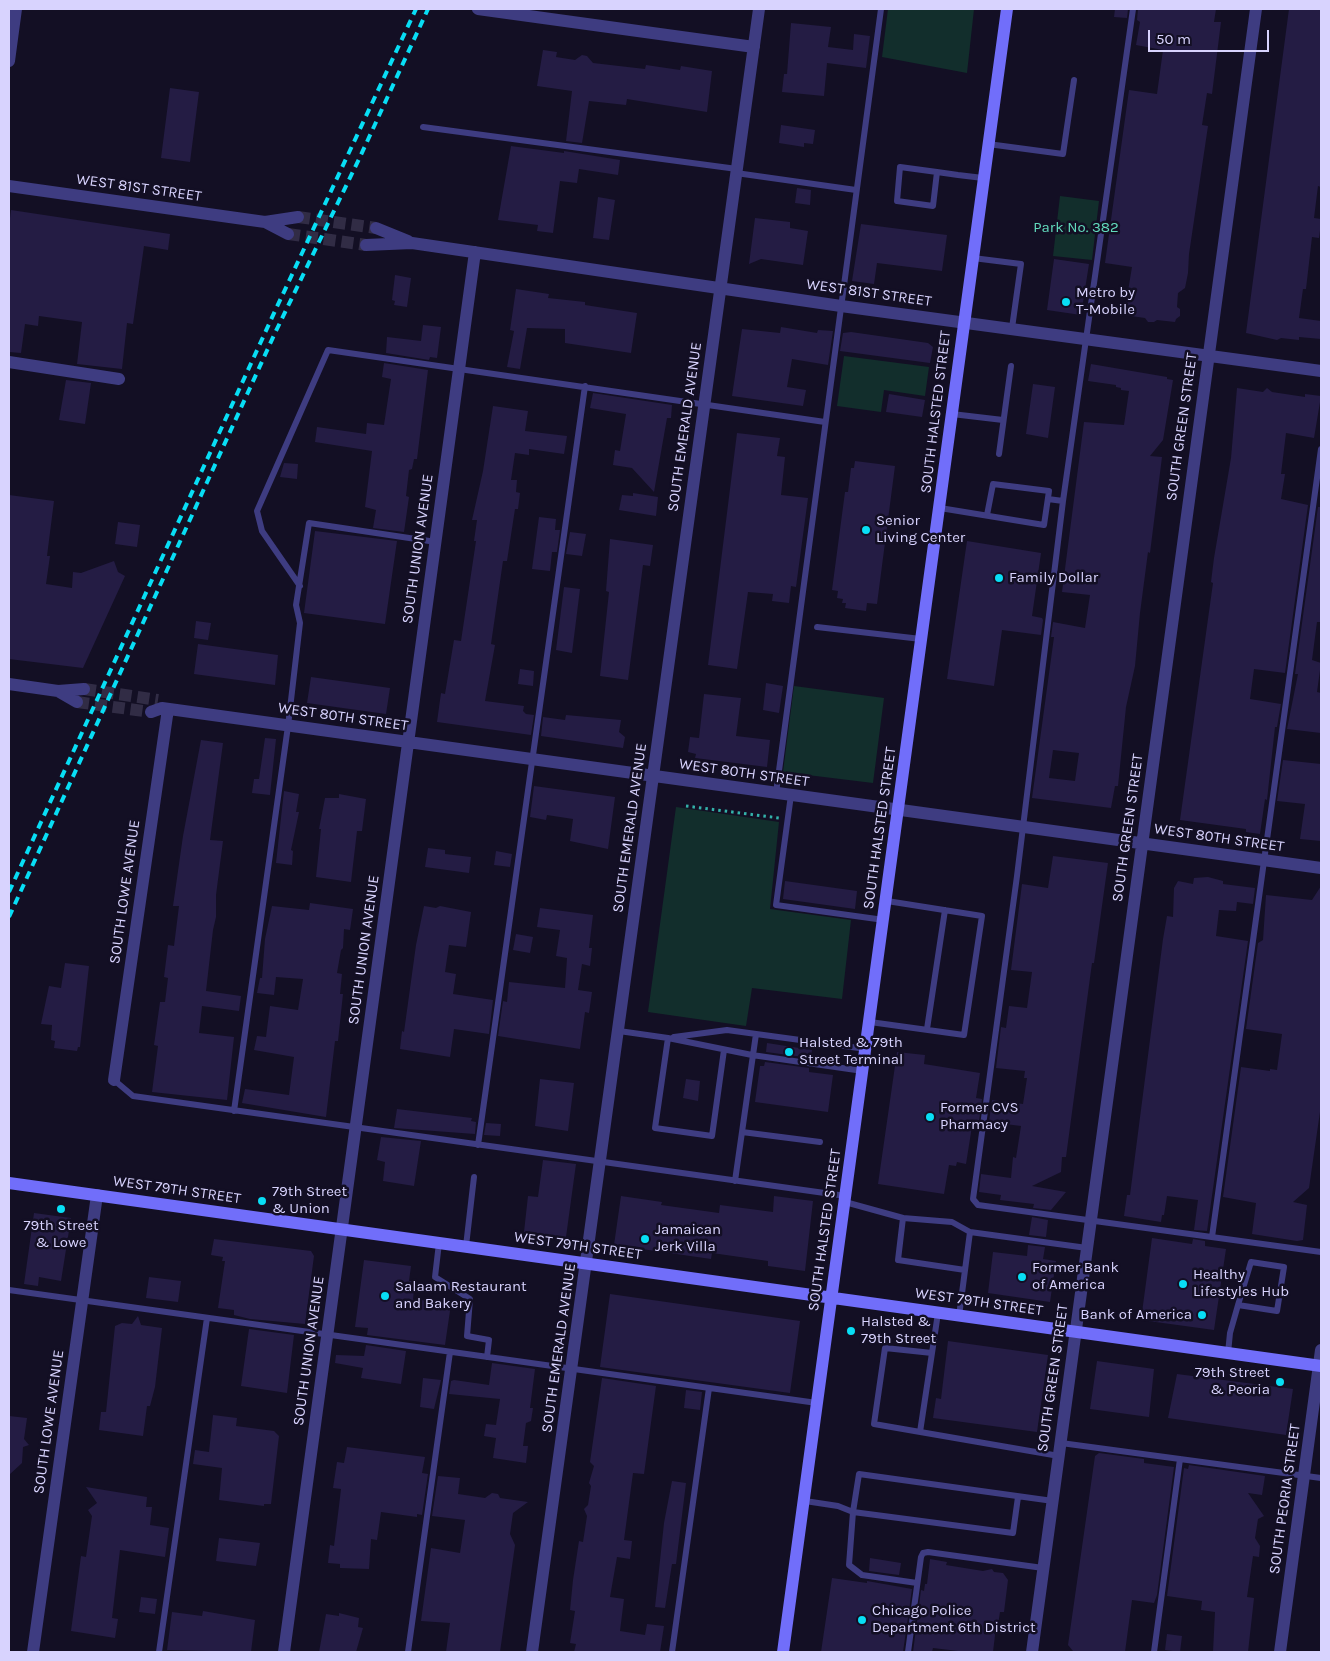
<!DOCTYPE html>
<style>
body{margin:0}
#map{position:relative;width:1330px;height:1661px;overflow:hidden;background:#130f24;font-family:Karla,sans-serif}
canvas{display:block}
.frame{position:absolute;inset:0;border:10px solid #d8d3fe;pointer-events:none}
.scale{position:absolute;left:1148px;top:30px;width:121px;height:22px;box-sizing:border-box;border:2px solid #d8d3fe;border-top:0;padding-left:6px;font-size:15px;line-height:18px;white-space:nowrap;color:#d8d3fe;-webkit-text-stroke:4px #130f24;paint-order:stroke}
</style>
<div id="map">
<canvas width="1330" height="1661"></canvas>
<div class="frame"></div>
<div class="scale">50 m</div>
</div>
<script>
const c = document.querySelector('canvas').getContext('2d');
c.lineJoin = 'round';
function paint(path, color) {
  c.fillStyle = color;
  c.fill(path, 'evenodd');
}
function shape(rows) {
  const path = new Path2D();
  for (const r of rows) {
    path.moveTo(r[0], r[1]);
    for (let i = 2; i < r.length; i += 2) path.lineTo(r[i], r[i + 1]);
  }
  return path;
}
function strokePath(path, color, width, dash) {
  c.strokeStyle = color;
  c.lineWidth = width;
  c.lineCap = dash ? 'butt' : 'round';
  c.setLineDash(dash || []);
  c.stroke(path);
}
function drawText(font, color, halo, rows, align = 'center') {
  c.font = font + ' Karla,sans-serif';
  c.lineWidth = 5;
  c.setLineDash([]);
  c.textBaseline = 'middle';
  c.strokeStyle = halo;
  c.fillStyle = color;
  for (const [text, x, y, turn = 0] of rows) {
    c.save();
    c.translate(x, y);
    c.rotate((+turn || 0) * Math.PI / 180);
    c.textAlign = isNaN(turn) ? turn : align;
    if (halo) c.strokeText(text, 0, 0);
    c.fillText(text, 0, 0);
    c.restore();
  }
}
const green = shape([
 [888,9,974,9,967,73,882,57],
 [1060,196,1099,201,1092,260,1053,256],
 [844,356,929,367,925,396,884,390,881,412,837,406],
 [794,686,884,698,873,783,783,772],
 [676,807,779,822,770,909,851,920,842,999,752,988,746,1026,648,1012]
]);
const building = shape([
 [1115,9,1128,9,1127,18,1114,17],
 [1138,9,1216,9,1214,22,1221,22,1212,94,1207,93,1202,125,1208,126,1189,254,1188,273,1185,288,1178,293,1177,307,1180,309,1180,316,1176,319,1175,322,1157,320,1154,322,1148,322,1145,318,1124,315,1132,267,1105,263,1129,90,1157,94,1163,50,1136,45,1140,22,1137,20],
 [1289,9,1321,9,1321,187,1318,186,1314,218,1321,219,1321,223,1319,238,1312,237,1306,289,1303,289,1299,318,1321,321,1321,339,1299,337,1299,340,1281,338,1277,340,1246,333],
 [791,23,831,27,828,47,853,50,854,34,870,36,866,68,827,63,824,96,782,92,784,74,787,74],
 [543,50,557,52,556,57,575,60,582,55,587,56,593,63,645,69,646,65,680,70,681,66,712,71,707,112,627,99,626,105,589,101,582,143,566,141,572,91,537,86],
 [170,88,199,92,190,162,161,158],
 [781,125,815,130,813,144,804,143,804,147,779,143],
 [511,146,564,153,564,151,620,160,618,175,579,169,577,183,560,181,553,233,537,231,538,225,498,220],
 [797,188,811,190,810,205,795,203],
 [598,197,615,200,609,240,593,238],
 [11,210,170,234,168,250,144,246,133,324,127,323,122,369,77,364,82,322,39,316,38,326,25,324,21,353,9,352,9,226],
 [755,218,790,222,790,228,808,231,803,265,761,259,749,264],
 [861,224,947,235,942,271,877,263,874,284,852,281],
 [1054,259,1089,264,1081,315,1047,310],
 [395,275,411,278,407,307,394,305,395,301,392,300],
 [516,289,549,294,548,298,585,302,585,305,637,313,631,353,565,343,565,329,527,328,520,369,507,367,514,331,510,330],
 [423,325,441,327,437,358,430,357,429,360,386,353,387,337,421,341],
 [781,327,817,333,818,330,833,331,828,365,792,359,787,387,806,390,803,406,732,396,742,329,780,333],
 [851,332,928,343,933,347,930,363,840,351,843,333],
 [384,363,428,370,417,459,414,459,412,469,409,470,406,496,409,497,404,532,373,528,376,510,365,507,372,451,315,442,317,427,366,434,367,423,384,425,391,379,382,377],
 [1091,364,1167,377,1167,379,1173,380,1163,440,1150,456,1162,457,1150,553,1148,552,1140,613,1135,666,1126,707,1118,786,1115,786,1111,808,1032,798,1054,637,1051,637,1053,622,1085,628,1090,595,1062,592,1084,422,1124,425,1129,391,1121,390,1121,388,1116,387,1116,385,1088,381],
 [1053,750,1079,753,1075,781,1049,778],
 [66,380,91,383,85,424,59,420],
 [1033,384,1055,387,1048,438,1026,434],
 [1237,388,1263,392,1267,388,1272,392,1305,397,1305,394,1321,396,1314,438,1286,433,1281,474,1285,474,1281,499,1308,505,1285,673,1254,669,1250,699,1281,704,1277,727,1275,727,1267,800,1265,799,1260,834,1246,832,1246,829,1180,820,1213,583,1211,582,1214,558,1231,458],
 [593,393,672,405,671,418,667,418,654,492,632,468,613,465,615,450,620,451,626,414,590,408],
 [889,394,925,400,922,417,886,412],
 [493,406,528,411,525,431,567,436,564,454,529,449,529,455,515,453,511,480,517,480,516,492,520,493,518,509,515,509,507,561,503,561,491,644,495,645,485,701,524,706,523,711,526,714,534,715,531,735,437,722,441,693,445,694,454,640,461,641,476,541,474,541,477,520,472,520,483,471],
 [737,433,780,438,777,456,785,457,781,495,808,498,796,587,791,586,789,603,772,601,773,594,748,592,737,669,708,665],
 [855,461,895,466,877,604,867,603,866,611,845,608,846,603,842,603,843,599,837,598,838,591,832,590,845,492,848,492,851,468,854,468],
 [284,463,298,464,297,479,280,477],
 [633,493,658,497,656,516,619,510,622,495,633,496],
 [9,495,54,501,47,556,50,556,46,584,72,588,73,572,81,573,114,561,118,572,125,576,83,668,9,659],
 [1318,507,1321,507,1321,622,1317,622,1312,660,1321,663,1317,692,1321,693,1321,733,1287,729,1298,674,1295,674],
 [539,517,556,519,555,530,560,530,557,552,552,552,550,571,532,569],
 [118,522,140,525,137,547,115,544],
 [315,531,397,541,385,624,304,613],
 [570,532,586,534,582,556,566,554],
 [610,539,653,545,650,566,643,565,628,680,600,676,609,592,606,591],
 [967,541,1041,553,1032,616,1042,618,1043,620,1041,635,1002,630,994,686,947,679],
 [564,587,580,589,572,653,556,650],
 [196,621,211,623,208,640,194,638],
 [198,644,278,655,275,685,194,674],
 [520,669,534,671,533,686,518,684],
 [311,677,390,688,386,714,307,703],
 [766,683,783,686,779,713,763,710],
 [704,694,741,698,736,736,770,740,767,767,695,758,696,754,688,752,690,737,699,738],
 [566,715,621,720,619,732,625,737,623,748,541,736,543,717,565,720],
 [265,738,276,739,270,795,252,793,254,779,259,779],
 [201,740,223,743,210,840,223,841,216,895,216,917,213,930,206,991,241,996,239,1011,202,1006,199,1033,234,1037,227,1100,152,1092,158,1046,154,1045,160,1002,165,1002,168,978,164,977,168,945,174,946,179,906,173,906,183,836],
 [1283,760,1321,764,1321,841,1300,839,1305,804,1277,801],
 [534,786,615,797,608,849,570,841,573,819,547,815,546,820,530,817],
 [284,791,299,794,296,812,299,812,291,850,293,851,292,865,276,863],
 [339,794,366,799,362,831,357,831,351,882,316,877,321,829,319,829,325,798,339,798],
 [428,848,445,850,445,854,471,857,469,873,425,867],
 [496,851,512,854,510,867,494,865],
 [1053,856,1108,863,1094,963,1092,963,1066,1157,1062,1157,1061,1172,1032,1186,1066,1192,1051,1210,1033,1208,1034,1204,1000,1200,1001,1195,979,1192,981,1174,1011,1178,1013,1157,1016,1158,1021,1126,989,1122,992,1100,1023,1104,1027,1078,1024,1078,1025,1071,996,1068,1001,1027,1006,1028,1009,1006,1027,1008,1032,972,1011,970,1022,884,1048,888],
 [1208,877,1223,881,1223,884,1255,888,1253,904,1237,902,1236,911,1219,910,1216,936,1248,941,1207,1231,1194,1230,1198,1200,1167,1196,1164,1215,1162,1215,1161,1222,1124,1216,1127,1195,1130,1195,1163,939,1167,916,1173,917,1174,888,1178,881,1193,884,1194,878],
 [785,881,857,891,855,909,783,899],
 [1321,886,1321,1105,1309,1188,1293,1202,1307,1205,1303,1240,1297,1241,1252,1234,1256,1203,1223,1197,1241,1067,1270,1071,1270,1069,1277,1070,1282,1034,1246,1029,1258,943,1263,940,1266,895,1312,900],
 [310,903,353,909,350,930,344,929,343,948,341,950,337,973,342,974,340,994,343,994,338,1041,335,1041,326,1117,242,1103,245,1089,289,1095,294,1057,254,1050,257,1036,266,1037,270,1006,298,1010,303,979,276,977,274,995,257,993,260,978,262,978,265,939,272,906,309,910],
 [424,906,436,908,440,906,471,912,466,947,449,945,445,972,456,974,453,994,493,1000,489,1034,454,1029,450,1057,400,1049,402,1031,404,1032,416,945],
 [540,908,593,915,589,948,592,948,590,966,582,964,578,990,592,992,589,1013,585,1012,580,1049,498,1036,503,1001,507,1002,509,982,565,988,567,958,556,956,560,930,537,927],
 [516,934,533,937,530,953,513,950],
 [65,963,89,966,80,1047,78,1047,77,1051,54,1048,55,1041,51,1040,52,1025,41,1024,49,986,61,988],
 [767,1043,812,1050,811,1058,766,1052],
 [897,1052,925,1055,924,1064,980,1073,976,1098,982,1099,979,1121,973,1120,966,1164,957,1162,956,1166,949,1165,944,1194,878,1184],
 [765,1062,809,1068,809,1072,833,1075,828,1112,755,1102,760,1066,764,1066],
 [540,1079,574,1083,568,1131,535,1126],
 [686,1079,700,1081,698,1101,683,1098],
 [397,1109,472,1118,471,1121,476,1122,475,1134,394,1128],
 [486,1123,501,1124,500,1136,484,1135],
 [381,1137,421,1141,414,1186,383,1181,385,1162,377,1160],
 [543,1160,576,1164,566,1237,524,1232,528,1196,538,1197],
 [621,1196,662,1202,661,1205,719,1213,720,1205,773,1212,774,1196,813,1201,805,1271,768,1266,768,1261,712,1253,711,1259,614,1245],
 [34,1213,71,1218,61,1281,39,1277,38,1286,24,1284],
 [1032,1217,1048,1220,1046,1237,1029,1235],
 [1152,1238,1192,1244,1193,1239,1205,1241,1205,1246,1226,1249,1214,1330,1141,1320],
 [214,1239,311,1251,314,1256,305,1324,250,1319,234,1315,234,1310,218,1308,225,1261,222,1261,223,1257,211,1255],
 [1028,1245,1045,1247,1043,1259,1056,1261,1050,1302,988,1293,993,1252,1027,1256],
 [364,1260,411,1266,409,1281,415,1281,413,1299,451,1304,445,1345,367,1335,368,1328,355,1327],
 [149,1277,181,1281,178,1302,146,1298],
 [610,1294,800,1321,790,1393,600,1367],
 [138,1316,141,1325,162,1328,155,1387,150,1406,147,1406,143,1436,99,1430,101,1412,106,1412,115,1326,122,1323,132,1324],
 [249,1329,294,1335,287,1393,241,1386],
 [948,1341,1048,1355,1037,1432,933,1418,936,1398,941,1399],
 [366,1345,406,1351,401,1384,361,1378,363,1368,335,1363,336,1355,364,1356],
 [1097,1361,1154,1369,1149,1417,1090,1409],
 [492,1363,535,1369,530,1408,533,1408,531,1421,526,1423,523,1446,528,1446,526,1463,493,1458,496,1438,484,1436,486,1424,496,1425,500,1399,449,1394,451,1381,454,1380,489,1385],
 [1177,1374,1293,1389,1286,1435,1168,1418],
 [423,1378,441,1380,434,1409,420,1407],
 [602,1378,656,1386,644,1474,633,1473,624,1540,632,1541,630,1559,617,1557,610,1597,624,1599,620,1631,645,1635,647,1624,664,1626,660,1652,574,1652,576,1644,570,1643,575,1611,570,1610,573,1580,579,1541,583,1542,587,1516,584,1509,588,1505,591,1486,589,1483,594,1466,590,1462],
 [686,1390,702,1392,700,1410,684,1408],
 [213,1415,237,1418,236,1426,274,1431,279,1436,271,1504,264,1504,264,1506,219,1500,222,1468,193,1464,195,1450,209,1452],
 [9,1416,27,1418,24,1439,29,1445,23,1447,22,1463,9,1475],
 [347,1447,425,1457,422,1473,428,1474,422,1515,417,1514,417,1517,381,1512,377,1540,371,1539,369,1569,340,1568,340,1564,328,1563,330,1545,334,1546,339,1506,341,1489,333,1488,337,1462,344,1463],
 [1099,1453,1144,1459,1144,1463,1174,1467,1157,1595,1154,1603,1132,1600,1125,1652,1083,1652,1073,1651,1068,1645,1095,1456],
 [1189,1465,1265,1476,1262,1495,1248,1493,1264,1516,1258,1519,1255,1538,1260,1546,1259,1557,1253,1556,1247,1597,1254,1598,1248,1652,1213,1652,1215,1612,1201,1610,1202,1601,1167,1596,1184,1468,1188,1469],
 [438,1476,460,1478,458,1494,485,1498,492,1493,498,1494,500,1498,528,1502,513,1513,510,1534,515,1545,500,1652,446,1652,450,1623,421,1621,431,1548,460,1553,465,1520,432,1516],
 [672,1481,686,1483,676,1564,672,1564,665,1608,655,1607,664,1523],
 [86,1487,147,1497,146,1507,152,1507,150,1525,169,1528,165,1557,120,1550,112,1618,118,1619,115,1638,71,1631,81,1556,86,1557,92,1516,88,1510,97,1503],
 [219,1538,260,1543,256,1566,216,1561],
 [870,1558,901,1563,899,1575,869,1571],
 [930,1559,947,1562,946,1565,983,1571,992,1569,994,1572,1003,1573,1008,1580,1004,1612,1000,1612,998,1625,996,1627,993,1652,966,1652,933,1648,932,1652,913,1652,921,1590,924,1591,925,1584,927,1584],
 [832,1578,867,1583,867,1581,912,1589,903,1652,821,1652],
 [141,1597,157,1599,155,1614,139,1612],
 [203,1611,255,1620,251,1652,167,1650,172,1612,202,1616],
 [339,1613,359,1618,358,1627,363,1628,356,1652,319,1652,326,1614,339,1616],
 [1167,1634,1182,1636,1180,1652,1165,1650]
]);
const streetTunnel = shape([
 [298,217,376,228],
 [288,234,366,245],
 [84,689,158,700],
 [77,702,151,712]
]);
const path = shape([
 [686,806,779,818]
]);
const lane = shape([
 [1133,9,1063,501,1017,876,973,1199,978,1205,1321,1252],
 [423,127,737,169],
 [988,144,1063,154,1074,80],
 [937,172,933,206,897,201,900,167,937,172,958,175,983,178],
 [736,173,856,190],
 [973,258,1021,264,1012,328],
 [952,414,1003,420],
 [999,454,1011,366],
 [1048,499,1063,501],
 [940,508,1044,525,1049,491,993,484,987,515],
 [300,586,262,531,257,511,328,350,825,422],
 [817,627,921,639],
 [776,793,881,9],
 [791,795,776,905,884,920],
 [870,1022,964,1035,982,916,887,901],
 [927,1029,945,910],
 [619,1031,668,1038,752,1055,863,1071],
 [674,1037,727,1030,866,1049],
 [668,1038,655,1128,712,1136,724,1050],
 [114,1080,133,1096,846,1196],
 [234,1111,288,726,300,623,296,605,309,523,436,542],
 [742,1132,820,1142],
 [478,1145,585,386],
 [735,1181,756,1034],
 [845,1202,903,1218],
 [1212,1237,1321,449],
 [439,1243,435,1277,470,1299,467,1336,489,1340,487,1357],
 [466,1246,474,1177],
 [965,1270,898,1260,903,1218,952,1222,970,1232],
 [9,1290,817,1403],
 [938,1313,932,1353,885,1348,874,1424,1059,1456],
 [959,1316,970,1232,1087,1248],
 [1228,1353,1230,1333,1238,1305,1251,1262,1284,1267,1277,1311,1238,1305],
 [920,1432,932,1353],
 [1061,1443,1321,1478],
 [805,1501,838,1506,853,1512,1013,1533,1018,1497],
 [917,1583,862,1575,849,1565,853,1512,859,1474,1053,1501],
 [159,1652,207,1318],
 [408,1652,450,1352],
 [672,1652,709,1388],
 [908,1652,921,1557,923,1553,928,1552,1043,1568],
 [1154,1652,1180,1459]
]);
const street = shape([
 [478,9,754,47],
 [9,61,16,9],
 [9,186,265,222,298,217],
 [265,222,288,234],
 [376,228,408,241],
 [366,245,412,243,841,306,1321,371],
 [9,362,119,379],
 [9,684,58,691,84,689],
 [58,691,77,702],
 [151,712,162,708,1321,868],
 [114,1080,168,709],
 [33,1652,97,1195],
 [284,1652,475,252],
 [532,1652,759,9],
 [1032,1652,1256,9],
 [1280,1652,1321,1350]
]);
const secondary = shape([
 [9,1183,1321,1366],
 [783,1652,1007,9]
]);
const rail = shape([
 [9,892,275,311,416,9],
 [9,917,275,333,360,157,428,9]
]);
const markers = [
 [1066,302,5,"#08def5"],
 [866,530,5,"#08def5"],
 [999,578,5,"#08def5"],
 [789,1052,5,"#08def5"],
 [930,1117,5,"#08def5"],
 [262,1201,5,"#08def5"],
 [61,1209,5,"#08def5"],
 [645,1239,5,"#08def5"],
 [1022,1277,5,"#08def5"],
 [1183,1284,5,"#08def5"],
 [385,1296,5,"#08def5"],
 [1202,1315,5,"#08def5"],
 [851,1331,5,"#08def5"],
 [1280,1382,5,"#08def5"],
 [862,1620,5,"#08def5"]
];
const streetNames = [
 ["WEST 81ST STREET",139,188,8],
 ["WEST 81ST STREET",869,293,8],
 ["SOUTH HALSTED STREET",936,412,-83],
 ["SOUTH EMERALD AVENUE",685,427,-82],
 ["SOUTH GREEN STREET",1182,427,-82],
 ["SOUTH UNION AVENUE",418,549,-82],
 ["WEST 80TH STREET",343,717,8],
 ["WEST 80TH STREET",744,773,8],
 ["SOUTH EMERALD AVENUE",630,828,-82],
 ["SOUTH HALSTED STREET",880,828,-82],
 ["SOUTH GREEN STREET",1128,828,-82],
 ["WEST 80TH STREET",1219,838,8],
 ["SOUTH LOWE AVENUE",125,892,-82],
 ["SOUTH UNION AVENUE",364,950,-82],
 ["WEST 79TH STREET",177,1190,8],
 ["SOUTH HALSTED STREET",825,1230,-82],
 ["WEST 79TH STREET",578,1246,8],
 ["WEST 79TH STREET",979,1302,8],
 ["SOUTH EMERALD AVENUE",559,1348,-82],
 ["SOUTH UNION AVENUE",309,1351,-82],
 ["SOUTH GREEN STREET",1053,1378,-82],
 ["SOUTH LOWE AVENUE",49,1422,-82],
 ["SOUTH PEORIA STREET",1285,1499,-82]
];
const parkNames = [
 ["Park No. 382",1076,228]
];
const poiNames = [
 ["Metro by",1076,293],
 ["T-Mobile",1076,310],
 ["Senior",876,521],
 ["Living Center",876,538],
 ["Family Dollar",1009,578],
 ["Halsted & 79th",799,1043],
 ["Street Terminal",799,1060],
 ["Former CVS",940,1108],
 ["Pharmacy",940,1125],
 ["79th Street",272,1192],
 ["& Union",272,1209],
 ["79th Street",61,1226,"center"],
 ["& Lowe",61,1243,"center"],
 ["Jamaican",655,1230],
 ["Jerk Villa",655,1247],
 ["Former Bank",1032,1268],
 ["of America",1032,1285],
 ["Healthy",1193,1275],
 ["Lifestyles Hub",1193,1292],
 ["Salaam Restaurant",395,1287],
 ["and Bakery",395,1304],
 ["Bank of America",1192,1315,"right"],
 ["Halsted &",861,1322],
 ["79th Street",861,1339],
 ["79th Street",1270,1373,"right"],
 ["& Peoria",1270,1390,"right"],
 ["Chicago Police",872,1611],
 ["Department 6th District",872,1628]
];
paint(green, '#122e2c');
paint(building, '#241c44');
strokePath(streetTunnel, '#312c45', 12, [12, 6]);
strokePath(path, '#33b2aa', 3, [2.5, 4]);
strokePath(lane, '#3e3c81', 6);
strokePath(street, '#3e3c81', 12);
strokePath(secondary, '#716efa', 12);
strokePath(rail, '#08def5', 4, [8, 6]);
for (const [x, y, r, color] of markers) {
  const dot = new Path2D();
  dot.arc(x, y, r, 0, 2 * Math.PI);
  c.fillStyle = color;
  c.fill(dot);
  strokePath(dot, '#130f24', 2);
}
drawText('15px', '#d8d3fe', '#130f24', streetNames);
drawText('15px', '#62dbbd', '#130f24', parkNames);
drawText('15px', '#d8d3fe', '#130f24', poiNames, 'left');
</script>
